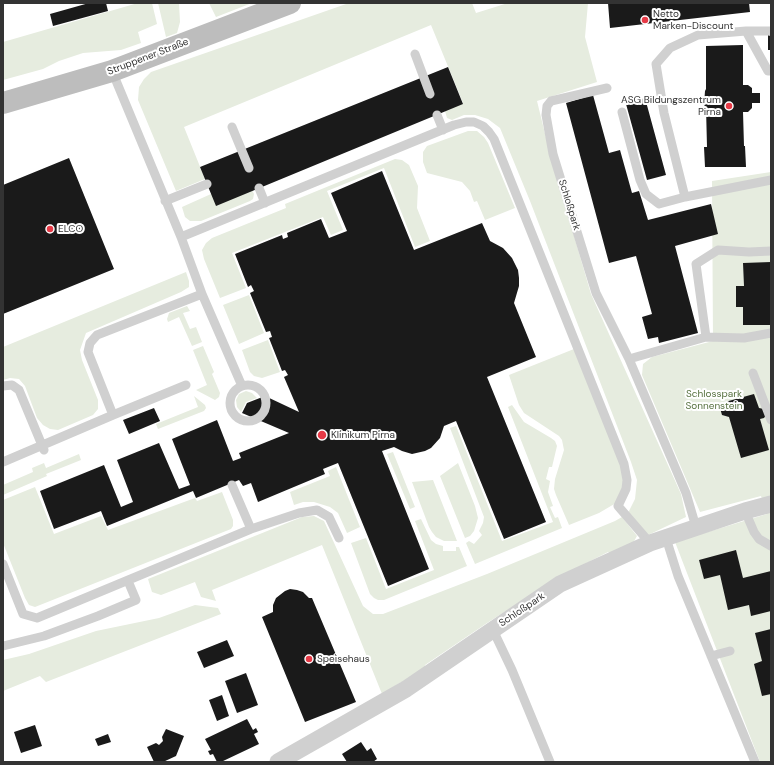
<!DOCTYPE html>
<meta charset="utf-8">
<style>
body{margin:0}
#map{position:relative;width:774px;height:765px;overflow:hidden;background:#fff;font-family:"DM Sans",sans-serif}
canvas{display:block}
.frame{position:absolute;inset:0;border:4px solid #333;pointer-events:none}
</style>
<div id="map">
<canvas width="774" height="765"></canvas>
<div class="frame"></div>
</div>
<script>
const c = document.querySelector('canvas').getContext('2d');
c.lineJoin = 'round';
function paint(path, color) {
  c.fillStyle = color;
  c.fill(path, 'evenodd');
}
function shape(rows) {
  const path = new Path2D();
  for (const r of rows) {
    if (r.length === 3) {
      path.moveTo(r[0] + r[2], r[1]);
      path.arc(r[0], r[1], r[2], 0, 2 * Math.PI);
      continue;
    }
    path.moveTo(r[0], r[1]);
    for (let i = 2; i < r.length; i += 2) path.lineTo(r[i], r[i + 1]);
  }
  return path;
}
function strokePath(path, color, width, dash) {
  c.strokeStyle = color;
  c.lineWidth = width;
  c.lineCap = dash ? 'butt' : 'round';
  c.setLineDash(dash || []);
  c.stroke(path);
}
function drawText(font, color, halo, rows, align = 'center') {
  c.font = font + ' "DM Sans",sans-serif';
  c.lineWidth = 4;
  c.setLineDash([]);
  c.textBaseline = 'middle';
  c.strokeStyle = halo;
  c.fillStyle = color;
  for (const [text, x, y, turn = 0] of rows) {
    c.save();
    c.translate(x, y);
    c.rotate((+turn || 0) * Math.PI / 180);
    c.textAlign = isNaN(turn) ? turn : align;
    if (halo) c.strokeText(text, 0, 0);
    c.fillText(text, 0, 0);
    c.restore();
  }
}
const green = shape([
 [138,3,152,3,157,24,138,32,141,43,121,50,83,53,59,61,43,69,3,80,3,42],
 [158,3,179,3,180,22,177,33,166,37],
 [209,3,252,3,216,17],
 [349,3,472,3,476,13,508,3,588,3,585,37,597,82,537,101,550,154,591,294,681,494,686,517,646,536,627,515,635,499,637,480,631,462,530,201,500,128,488,119,475,115,464,115,452,120,447,118,445,111,463,103,431,25,184,127,205,179,176,191,138,100,139,87,144,79,151,72],
 [468,131,477,131,484,137,488,143,515,208,485,220,477,201,474,202,470,191,462,182,427,173,423,162,423,152,427,146],
 [395,159,402,160,409,165,418,186,417,208,430,241,415,247,384,168,327,191,343,230,331,235,323,217,232,253,246,288,220,298,204,259,202,250,206,243,212,238,286,208,285,204],
 [771,172,771,762,760,762,675,542,767,514,761,496,700,512,642,375,643,364,652,357,713,341,712,181],
 [252,190,254,194,253,199,250,201,201,221,190,221,185,217,182,207,211,194],
 [186,272,189,281,189,287,181,292,86,333,80,350,82,360,98,400,98,409,93,415,58,430,50,429,43,425,37,418,25,386,19,379,10,378,3,380,3,347],
 [249,295,264,333,239,344,223,305],
 [187,306,190,311,183,313,190,329,196,327,202,342,192,346,179,317,168,322,167,319,169,313],
 [268,340,280,372,262,378,254,376,250,372,242,350],
 [203,346,214,372,212,374,220,393,219,397,215,400,196,390,207,385,193,350],
 [574,349,623,470,623,486,616,503,599,513,569,525,556,495,554,489,555,479,564,450,562,440,559,436,524,413,519,405,509,375],
 [246,391,252,393,257,398,246,402,241,412,237,407,236,400,239,394],
 [194,396,205,405,206,408,204,411,158,429,156,424,198,407],
 [512,405,524,422,551,438,555,441,557,446,552,467,549,467,546,479,550,481,548,492,553,506,550,507,555,518,558,517,562,528,475,564,466,543,469,541,474,544,482,535,479,531,483,523,484,517,450,428,456,426,502,541,553,522,508,407],
 [393,452,415,507,410,509,387,454],
 [79,454,81,460,46,474,47,476,3,495,3,485,33,472,32,468,44,463,46,468],
 [458,463,475,506,478,518,474,531,470,536,465,538,440,476],
 [336,467,360,527,347,533,338,513,330,507,314,502,303,502,294,505,290,492,330,476,328,471],
 [433,480,457,541,444,541,436,537,432,532,429,527,412,482],
 [35,487,54,534,101,516,108,530,195,498,197,501,222,492,233,520,233,526,231,529,35,607,29,605,25,598,3,543,3,500],
 [314,516,324,521,363,606,373,614,383,614,487,574,615,521,622,517,637,536,633,543,613,555,608,552,559,577,487,623,425,665,424,672,408,683,401,682,382,694,322,545,212,590,216,601,201,597,195,582,161,595,152,592,148,579,302,517],
 [421,519,431,540,436,544,443,546,443,551,456,551,456,547,459,547,467,566,384,600,378,600,374,598,370,594,351,543,366,538,386,589,434,570,415,521],
 [195,605,218,608,221,614,46,682,40,676,3,691,3,660,29,654,96,631,159,618]
]);
const building = shape([
 [89,3,106,3,108,11,53,26,50,14],
 [608,3,749,3,750,12,610,28],
 [768,35,771,36,771,50,768,50],
 [743,45,743,85,748,85,752,88,752,93,760,93,760,103,752,103,752,108,748,112,743,112,744,146,745,146,746,167,705,167,704,147,707,147,706,107,704,105,705,91,706,89,706,46],
 [448,67,463,104,216,206,200,167],
 [593,95,609,153,620,150,632,193,639,191,648,220,711,204,718,234,675,246,698,333,659,343,658,337,648,339,642,317,652,314,636,256,609,263,566,103],
 [645,98,666,175,647,180,626,104],
 [69,158,114,269,3,314,3,185],
 [382,171,414,250,482,223,490,241,503,248,512,258,518,270,519,278,519,286,514,303,536,357,487,377,546,522,504,539,456,421,444,426,440,438,431,448,425,451,412,454,402,451,394,447,382,451,429,569,388,586,338,463,323,469,325,474,258,502,251,483,243,486,239,480,196,498,193,491,107,526,101,511,54,529,40,491,104,465,121,507,133,502,117,460,159,443,179,489,190,485,172,439,217,420,233,461,241,458,239,453,289,433,242,413,247,403,265,396,299,412,284,377,288,375,285,370,282,371,269,338,272,337,270,331,266,332,250,293,254,291,251,285,248,287,235,254,282,235,283,239,288,237,287,233,321,219,329,238,347,231,331,193],
 [771,262,771,325,743,325,743,307,736,307,736,286,744,286,743,263],
 [754,394,759,408,764,409,766,415,764,418,760,419,769,450,741,458,729,417,722,415,720,408,725,403,725,402],
 [154,408,160,421,129,434,123,420],
 [736,550,743,578,771,571,771,611,751,616,749,605,728,610,720,575,704,579,699,560],
 [290,589,297,590,303,592,309,598,312,598,356,702,305,722,262,617,273,612,273,605,276,598,285,591],
 [771,629,771,694,762,696,754,664,762,661,755,633],
 [227,640,234,656,204,668,197,652],
 [246,673,258,705,237,713,225,681],
 [222,695,229,716,217,721,209,700],
 [247,719,253,730,256,728,258,732,254,734,259,744,221,762,217,762,213,754,210,755,208,751,211,750,205,739],
 [35,725,42,746,21,753,14,732],
 [166,729,184,736,176,756,163,762,154,762,147,747,156,743,159,745,163,741,162,737],
 [108,734,111,742,98,746,95,739],
 [361,742,367,751,371,748,377,759,373,762,347,762,342,754]
]);
const lane = shape([
 [746,31,768,71,771,71],
 [415,54,430,94],
 [112,71,181,237,202,294,242,386],
 [607,88,551,101,547,106,546,115,553,154,596,293,629,359,686,493,696,527],
 [622,112,640,180,646,194,659,204,685,197,771,180],
 [437,115,443,130],
 [232,127,249,168],
 [259,188,265,203],
 [685,197,664,113,656,64,670,48,698,35,746,31,771,31],
 [165,201,207,184],
 [181,237,454,125,466,122,474,122,483,126,489,132,494,139,624,464,627,480,626,489,618,506,650,543],
 [706,337,696,264,718,250,749,252,771,251],
 [629,359,706,337,744,338,771,333],
 [753,373,771,420],
 [248,403,18],
 [3,386,12,385,19,390,44,450],
 [113,415,186,385],
 [3,462,113,415,88,352,90,343,97,335,202,294],
 [232,485,251,529],
 [745,511,754,532,759,539,771,546],
 [666,538,678,576,755,762],
 [3,564,23,614,37,618,251,529,299,513,317,510,329,517,339,538],
 [493,630,512,670,550,762],
 [3,646,44,636,98,616,136,600,128,581],
 [711,656,730,651]
]);
const street = shape([
 [278,762,406,689,560,584,650,543,745,511,771,504]
]);
const secondary = shape([
 [3,103,112,71,290,3]
]);
const markers = [
 [645,20,4,"#e63946"],
 [729,106,4,"#e63946"],
 [50,229,4,"#e63946"],
 [322,435,5,"#e63946"],
 [309,659,4,"#e63946"]
];
const poiNames = [
 ["Netto",653,14],
 ["Marken-Discount",653,26],
 ["ASG Bildungszentrum",721,100,"right"],
 ["Pirna",721,112,"right"],
 ["ELCO",58,229],
 ["Klinikum Pirna",331,435],
 ["Speisehaus",317,659]
];
const streetNames = [
 ["Struppener Straße",148,57,-21],
 ["Schloßpark",569,205,73],
 ["Schloßpark",522,610,-34]
];
const parkNames = [
 ["Schlosspark",714,394],
 ["Sonnenstein",714,406]
];
paint(green, '#e6ecdf');
paint(building, '#1a1a1a');
strokePath(lane, '#d0d0d0', 9);
strokePath(street, '#d0d0d0', 17);
strokePath(secondary, '#bdbdbd', 22);
for (const [x, y, r, color] of markers) {
  const dot = new Path2D();
  dot.arc(x, y, r, 0, 2 * Math.PI);
  c.fillStyle = color;
  c.fill(dot);
  strokePath(dot, '#fff', 1.5);
}
drawText('10px', '#333', '#fff', poiNames, 'left');
drawText('10px', '#333', '#fff', streetNames);
drawText('10px', '#56703f', '#fff', parkNames);
</script>
